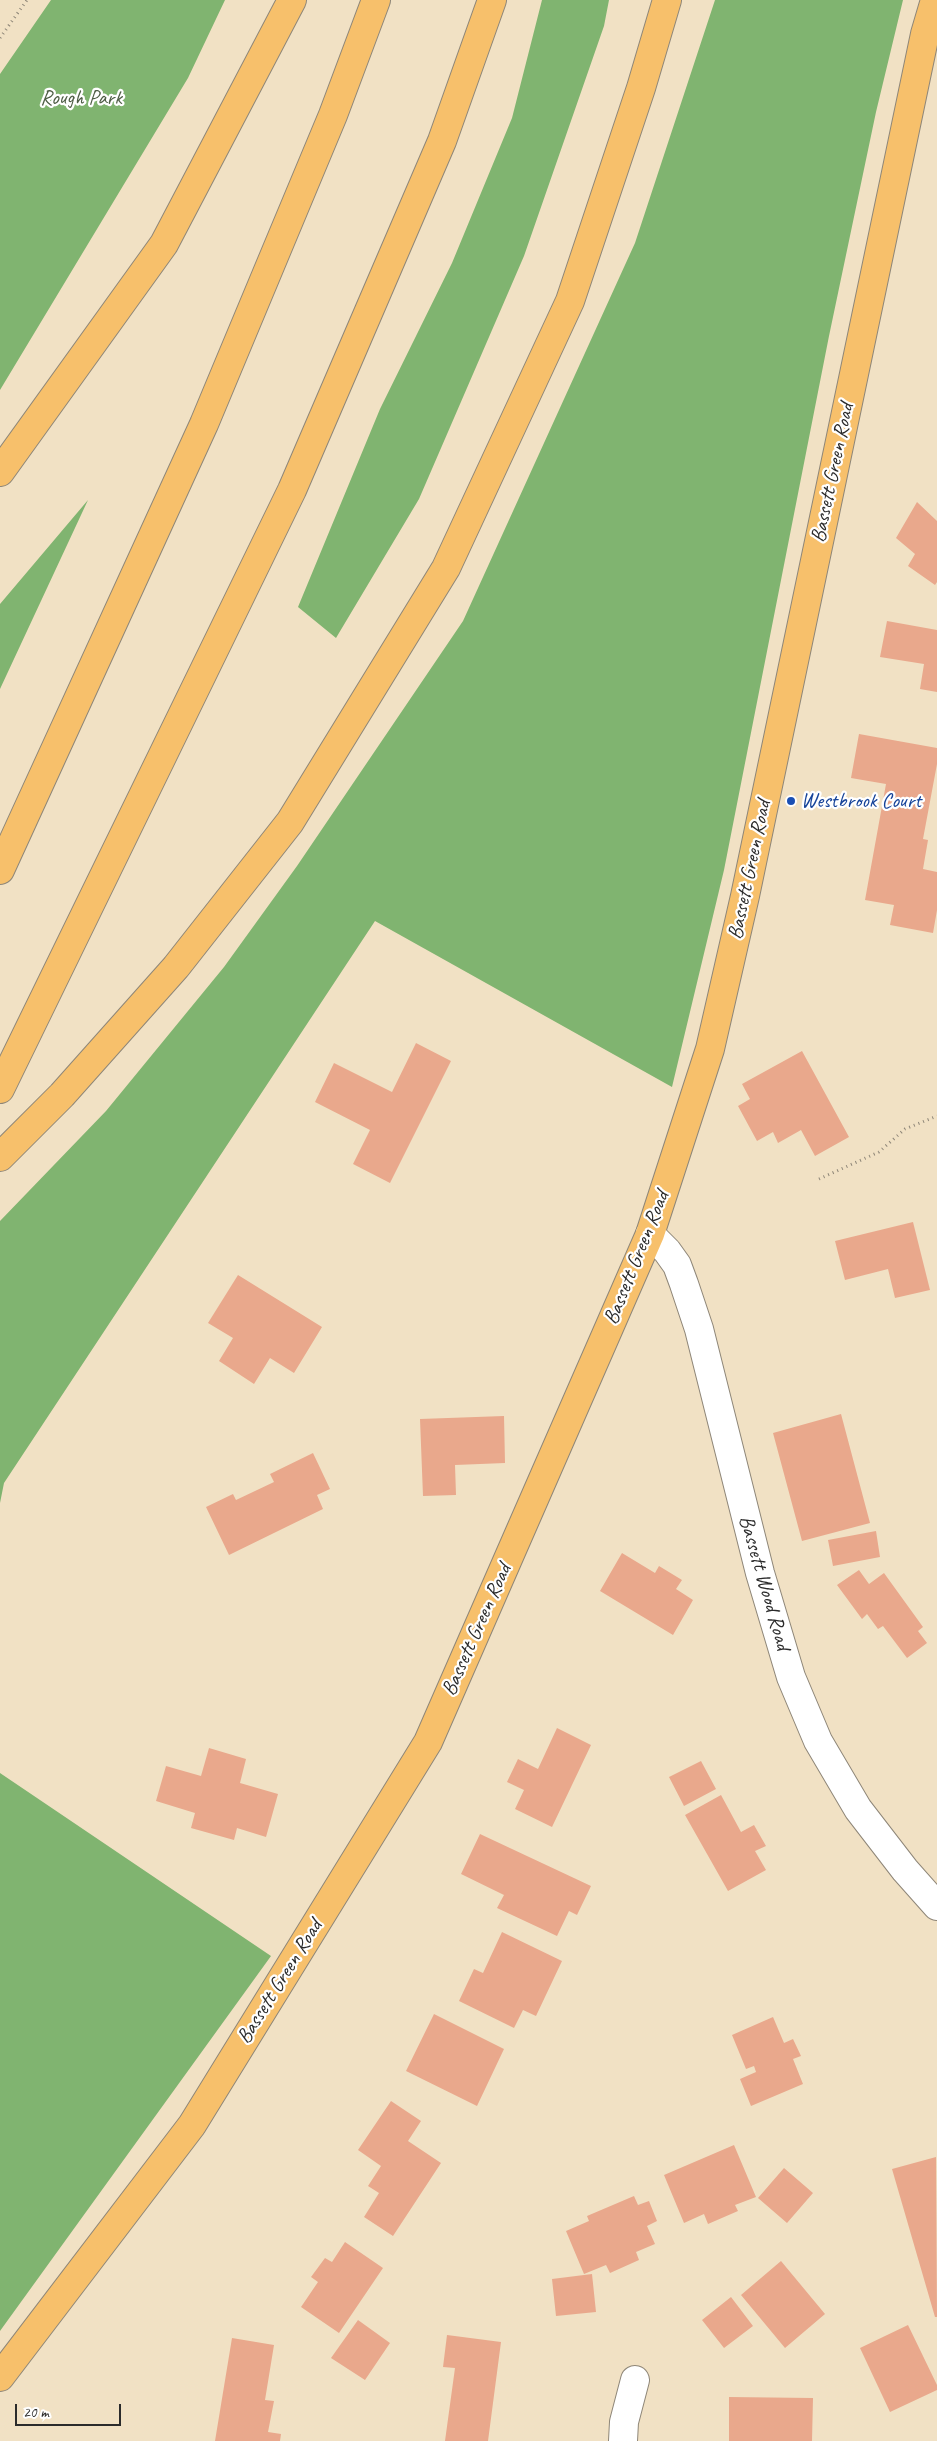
<!DOCTYPE html>
<style>
body{margin:0}
#map{position:relative;width:937px;height:2441px;overflow:hidden;background:#f1e1c4;font-family:Caveat,sans-serif}
canvas{display:block}
.scale{position:absolute;left:15px;top:2404px;width:106px;height:22px;box-sizing:border-box;border:2px solid #2b2b2b;border-top:0;padding-left:6px;font-size:15px;line-height:18px;white-space:nowrap;color:#2b2b2b;-webkit-text-stroke:4px #fff;paint-order:stroke}
</style>
<div id="map">
<canvas width="937" height="2441"></canvas>
<div class="scale">20 m</div>
</div>
<script>
const c = document.querySelector('canvas').getContext('2d');
c.lineJoin = 'round';
function paint(path, color) {
  c.fillStyle = color;
  c.fill(path, 'evenodd');
}
function shape(rows) {
  const path = new Path2D();
  for (const r of rows) {
    path.moveTo(r[0], r[1]);
    for (let i = 2; i < r.length; i += 2) path.lineTo(r[i], r[i + 1]);
  }
  return path;
}
function strokePath(path, color, width, dash) {
  c.strokeStyle = color;
  c.lineWidth = width;
  c.lineCap = dash ? 'butt' : 'round';
  c.setLineDash(dash || []);
  c.stroke(path);
}
function drawText(font, color, halo, rows, align = 'center') {
  c.font = font + ' Caveat,sans-serif';
  c.lineWidth = 4.5;
  c.setLineDash([]);
  c.textBaseline = 'middle';
  c.strokeStyle = halo;
  c.fillStyle = color;
  for (const [text, x, y, turn = 0] of rows) {
    c.save();
    c.translate(x, y);
    c.rotate((+turn || 0) * Math.PI / 180);
    c.textAlign = isNaN(turn) ? turn : align;
    if (halo) c.strokeText(text, 0, 0);
    c.fillText(text, 0, 0);
    c.restore();
  }
}
const forest = shape([
 [51,0,225,0,188,78,0,390,0,74],
 [542,0,609,0,604,26,524,256,419,499,336,638,298,607,380,409,452,263,512,118],
 [715,0,903,0,876,112,829,336,724,870,672,1087,375,921,4,1483,0,1503,0,1221,106,1111,224,967,297,866,463,621,635,243],
 [88,500,0,689,0,604],
 [0,1773,271,1956,0,2331]
]);
const building = shape([
 [917,502,937,521,937,582,935,585,908,566,915,554,896,538],
 [887,621,937,630,937,692,920,689,924,664,880,657],
 [859,734,937,748,937,764,923,839,928,840,923,869,937,872,937,910,933,933,890,925,894,905,865,900,886,784,851,778],
 [416,1043,451,1061,390,1183,353,1164,370,1130,315,1102,334,1063,392,1092],
 [802,1051,849,1137,815,1156,801,1130,778,1143,773,1132,757,1141,738,1106,750,1099,742,1084],
 [913,1222,930,1290,895,1298,888,1269,845,1280,835,1241],
 [238,1275,322,1327,294,1373,270,1358,254,1384,219,1361,233,1338,208,1323],
 [841,1414,870,1523,802,1541,773,1433],
 [504,1416,505,1463,455,1465,456,1495,423,1496,420,1419],
 [313,1453,330,1489,317,1495,323,1509,229,1555,206,1507,233,1494,236,1500,274,1482,270,1474],
 [876,1531,880,1557,833,1566,828,1540],
 [622,1553,655,1573,659,1566,682,1580,676,1589,693,1600,673,1635,600,1591],
 [859,1570,869,1584,884,1573,923,1627,918,1631,927,1643,907,1658,883,1626,878,1629,867,1614,862,1619,837,1585],
 [557,1728,591,1745,552,1827,515,1809,524,1790,507,1782,518,1759,538,1769],
 [209,1748,246,1759,240,1783,278,1794,266,1837,237,1828,234,1840,191,1828,195,1813,156,1801,166,1766,201,1776],
 [701,1761,716,1789,684,1806,669,1777],
 [721,1795,741,1832,754,1825,766,1846,755,1851,766,1870,728,1891,685,1815],
 [480,1834,591,1886,577,1915,569,1911,557,1936,497,1908,504,1895,461,1874],
 [502,1932,562,1961,536,2016,523,2010,514,2028,459,2001,474,1969,483,1973],
 [434,2014,504,2049,477,2106,406,2071],
 [773,2017,784,2043,793,2039,801,2056,793,2059,803,2084,751,2106,740,2079,756,2072,754,2066,746,2069,732,2035],
 [391,2101,421,2121,408,2141,441,2163,393,2236,364,2217,379,2193,368,2186,381,2166,358,2150],
 [734,2145,756,2197,735,2205,738,2211,708,2224,704,2214,684,2223,664,2175],
 [936,2157,937,2317,935,2317,892,2169],
 [784,2168,813,2193,787,2223,758,2198],
 [634,2196,638,2205,649,2201,657,2221,647,2226,655,2244,636,2252,639,2260,610,2273,606,2265,584,2274,566,2231,589,2221,587,2216],
 [345,2242,383,2268,339,2333,301,2307,318,2282,311,2277,325,2258,332,2262],
 [781,2261,825,2314,785,2348,741,2295],
 [592,2274,596,2312,556,2316,552,2279],
 [731,2297,753,2326,724,2348,702,2320],
 [358,2320,390,2343,365,2380,331,2358],
 [908,2325,937,2385,937,2390,890,2412,860,2348],
 [447,2335,501,2342,488,2441,445,2441,455,2368,443,2367],
 [232,2338,274,2345,265,2400,274,2401,268,2432,281,2434,280,2441,215,2441],
 [729,2397,813,2398,812,2441,729,2441]
]);
const path = shape([
 [0,38,27,0],
 [819,1179,879,1152,905,1129,937,1116]
]);
const minor = shape([
 [650,1234,667,1251,677,1265,684,1284,699,1329,760,1573,791,1677,818,1741,858,1809,905,1870,937,1906],
 [623,2441,624,2422,635,2380]
]);
const major = shape([
 [0,2377,192,2125,428,1742,650,1234,710,1049,745,896,925,34,935,0]
]);
const highway = shape([
 [0,472,164,244,292,0],
 [0,870,204,424,333,115,376,0],
 [0,1089,292,490,442,141,492,0],
 [0,1157,62,1095,176,967,290,822,446,568,570,301,641,88,667,0]
]);
const markers = [
 [791,801,5,"#1a4fb4"]
];
const parkNames = [
 ["Rough Park",81,98]
];
const streetNames = [
 ["Bassett Green Road",833,473,-78],
 ["Bassett Green Road",750,870,-78],
 ["Bassett Green Road",637,1258,-68],
 ["Bassett Wood Road",764,1583,74],
 ["Bassett Green Road",477,1630,-66],
 ["Bassett Green Road",280,1982,-58]
];
const transitNames = [
 ["Westbrook Court",801,801]
];
paint(forest, '#80b470');
paint(building, '#e9a88c');
strokePath(minor, '#8e8678', 30);
strokePath(major, '#8e8678', 30);
strokePath(highway, '#8e8678', 30);
strokePath(path, '#8e8678', 3, [1, 4]);
strokePath(minor, '#fff', 28);
strokePath(major, '#f7c06b', 28);
strokePath(highway, '#f7c06b', 28);
for (const [x, y, r, color] of markers) {
  const dot = new Path2D();
  dot.arc(x, y, r, 0, 2 * Math.PI);
  c.fillStyle = color;
  c.fill(dot);
  strokePath(dot, '#fff', 2);
}
drawText('21px', '#4e5d45', '#fff', parkNames);
drawText('21px', '#2b2b2b', '#fff', streetNames);
drawText('21px', '#164399', '#fff', transitNames, 'left');
</script>
